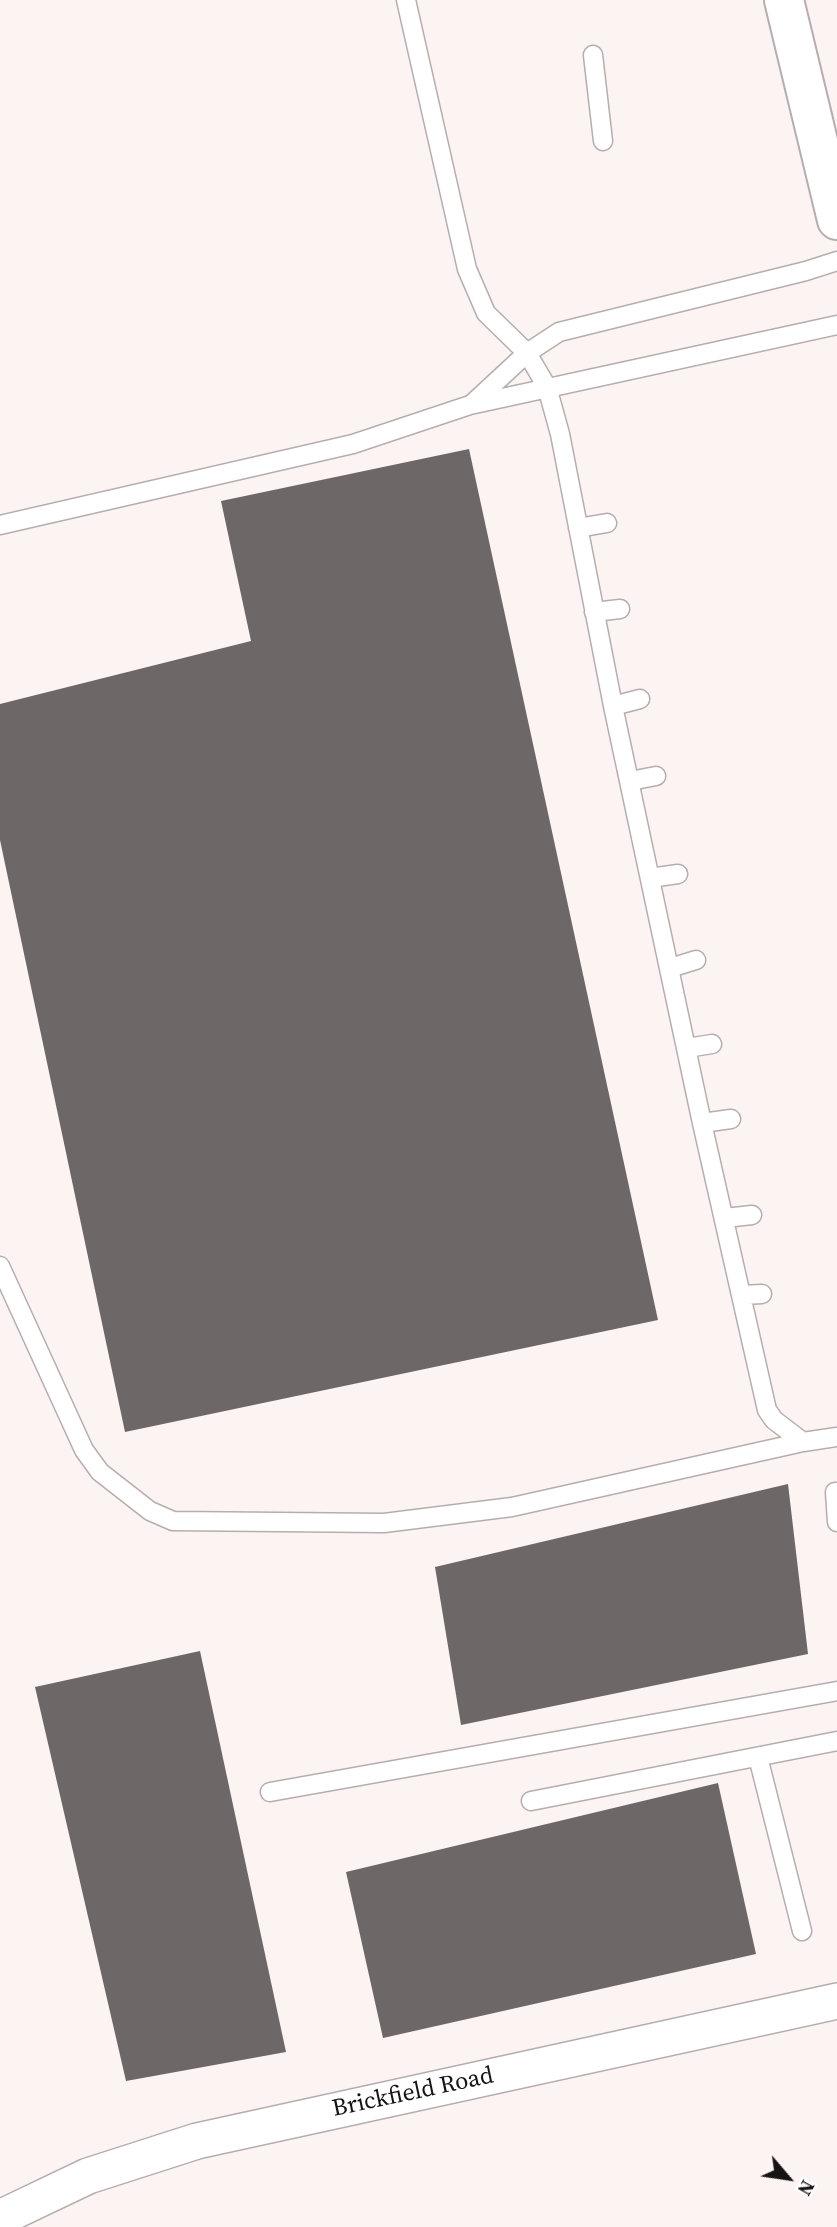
<!DOCTYPE html>
<style>
body{margin:0}
#map{position:relative;width:837px;height:2227px;overflow:hidden;background:#fcf3f3;font-family:"Source Serif 4",serif}
canvas{display:block}
.north{position:absolute;left:753px;top:2143px;width:70px;height:70px;-webkit-text-stroke:5px #fff;paint-order:stroke;rotate:119deg;font-size:19px;font-weight:700;line-height:28px;text-align:center;color:#161313}
.north::after{content:'';display:block;margin:auto;width:24px;height:32px;background:#161313;clip-path:polygon(50% 0,100% 100%,50% 72%,0 100%)}
</style>
<div id="map">
<canvas width="837" height="2227"></canvas>
<div class="north">N</div>
</div>
<script>
const c = document.querySelector('canvas').getContext('2d');
c.lineJoin = 'round';
function paint(path, color) {
  c.fillStyle = color;
  c.fill(path, 'evenodd');
}
function shape(rows) {
  const path = new Path2D();
  for (const r of rows) {
    path.moveTo(r[0], r[1]);
    for (let i = 2; i < r.length; i += 2) path.lineTo(r[i], r[i + 1]);
  }
  return path;
}
function strokePath(path, color, width, dash) {
  c.strokeStyle = color;
  c.lineWidth = width;
  c.lineCap = dash ? 'butt' : 'round';
  c.setLineDash(dash || []);
  c.stroke(path);
}
function drawText(font, color, halo, rows, align = 'center') {
  c.font = font + ' "Source Serif 4",serif';
  c.lineWidth = 7;
  c.setLineDash([]);
  c.textBaseline = 'middle';
  c.strokeStyle = halo;
  c.fillStyle = color;
  for (const [text, x, y, turn = 0] of rows) {
    c.save();
    c.translate(x, y);
    c.rotate((+turn || 0) * Math.PI / 180);
    c.textAlign = isNaN(turn) ? turn : align;
    if (halo) c.strokeText(text, 0, 0);
    c.fillText(text, 0, 0);
    c.restore();
  }
}
const building = shape([
 [469,449,658,1320,125,1432,0,840,0,704,251,641,221,501],
 [788,1484,808,1654,461,1725,435,1567],
 [200,1651,286,2052,126,2081,35,1687],
 [718,1783,756,1954,383,2038,346,1872]
]);
const lane = shape([
 [406,0,467,269,486,313,527,353,547,387,560,434,613,706,702,1123,767,1410,774,1420,803,1442,837,1437],
 [593,55,603,141],
 [473,403,527,353,559,332,806,271,837,261],
 [0,525,353,444,470,405,837,325],
 [578,528,607,523],
 [594,612,620,609],
 [613,706,640,699],
 [630,781,656,776],
 [650,878,678,874],
 [670,968,696,960],
 [687,1048,712,1044],
 [702,1123,731,1119],
 [725,1218,752,1215],
 [0,1266,84,1450,100,1472,150,1511,173,1521,384,1523,512,1507,803,1442],
 [742,1295,762,1294],
 [835,1492,837,1522],
 [758,1757,802,1931],
 [270,1792,837,1691],
 [531,1801,837,1741]
]);
const street = shape([
 [0,2218,88,2176,197,2141,837,2001]
]);
const secondary = shape([
 [784,0,837,220]
]);
const streetNames = [
 ["Brickfield Road",413,2093,-12]
];
paint(building, '#6e6767');
strokePath(lane, '#b6aeae', 21);
strokePath(street, '#b6aeae', 38);
strokePath(secondary, '#b6aeae', 42);
strokePath(lane, '#fff', 18);
strokePath(street, '#fff', 35);
strokePath(secondary, '#fff', 38);
drawText('24px', '#161313', '#fff', streetNames);
</script>
